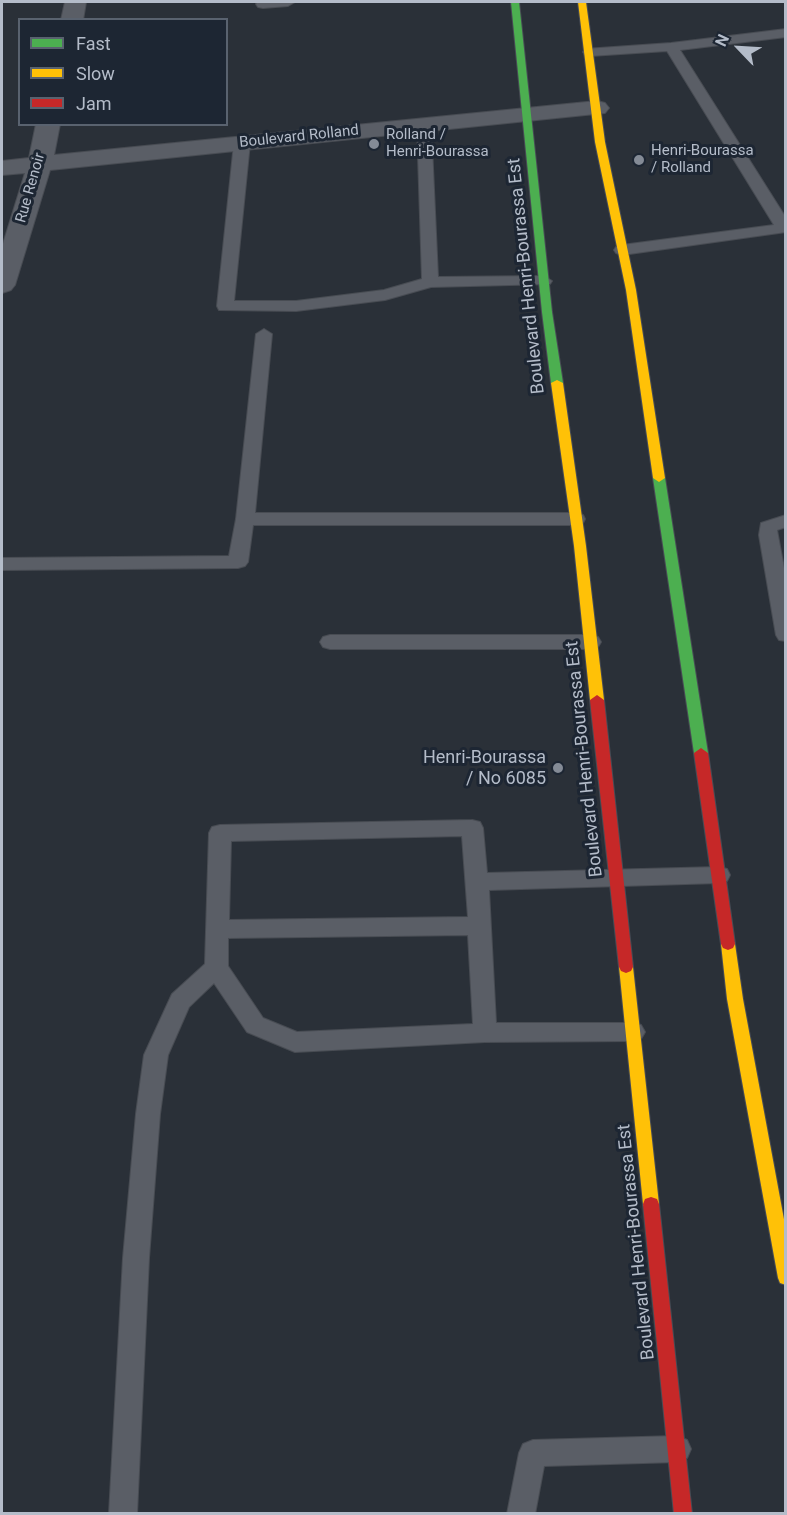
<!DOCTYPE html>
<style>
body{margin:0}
#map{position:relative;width:787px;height:1515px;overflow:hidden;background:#2a3038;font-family:Roboto,sans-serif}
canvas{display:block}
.frame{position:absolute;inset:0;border:3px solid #b4bcc9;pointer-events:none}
.legend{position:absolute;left:18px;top:18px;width:210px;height:108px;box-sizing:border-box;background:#1d2633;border:2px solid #59626f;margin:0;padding:8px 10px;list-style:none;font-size:18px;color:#b4bcc9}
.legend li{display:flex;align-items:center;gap:12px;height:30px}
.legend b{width:30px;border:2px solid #59626f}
.north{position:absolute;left:709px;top:18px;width:60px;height:60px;-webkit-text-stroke:4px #1d2633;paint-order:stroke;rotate:295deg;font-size:16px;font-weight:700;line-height:24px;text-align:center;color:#b4bcc9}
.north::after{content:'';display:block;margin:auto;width:21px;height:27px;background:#b4bcc9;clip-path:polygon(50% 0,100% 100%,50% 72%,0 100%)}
</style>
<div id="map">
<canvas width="787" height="1515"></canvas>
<div class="frame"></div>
<ul class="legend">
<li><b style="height:8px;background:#4caf50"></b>Fast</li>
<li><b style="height:8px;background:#ffc107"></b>Slow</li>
<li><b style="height:8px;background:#c62828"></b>Jam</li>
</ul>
<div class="north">N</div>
</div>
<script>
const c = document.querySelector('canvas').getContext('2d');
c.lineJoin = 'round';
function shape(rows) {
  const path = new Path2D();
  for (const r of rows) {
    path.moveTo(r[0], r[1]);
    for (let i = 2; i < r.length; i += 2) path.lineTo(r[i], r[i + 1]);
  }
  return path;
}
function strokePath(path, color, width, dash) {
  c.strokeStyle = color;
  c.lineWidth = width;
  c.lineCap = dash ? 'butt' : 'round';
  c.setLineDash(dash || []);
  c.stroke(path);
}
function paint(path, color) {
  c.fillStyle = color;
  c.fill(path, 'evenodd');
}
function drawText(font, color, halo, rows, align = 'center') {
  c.font = font + ' Roboto,sans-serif';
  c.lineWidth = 6;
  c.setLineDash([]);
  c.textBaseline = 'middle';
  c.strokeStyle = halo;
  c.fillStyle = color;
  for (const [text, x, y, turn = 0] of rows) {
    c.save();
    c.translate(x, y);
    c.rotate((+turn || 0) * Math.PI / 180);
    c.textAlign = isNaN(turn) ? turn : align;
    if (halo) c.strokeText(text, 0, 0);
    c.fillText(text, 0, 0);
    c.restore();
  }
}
const lane = shape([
 [258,2,295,2,288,6,263,8,258,7,256,4,258,2],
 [786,29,786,37,680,50,786,218,786,232,622,255,616,253,614,250,616,247,622,245,774,225,667,51,590,56,585,55,583,52,585,49,671,43,786,29],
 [424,120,431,124,438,277,544,276,552,281,550,284,431,287,385,300,296,311,219,310,217,306,234,143,242,138,250,143,234,301,296,301,384,290,422,279,417,124,424,120],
 [264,329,272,334,255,513,576,513,583,515,585,519,583,523,576,525,253,525,248,562,245,566,238,568,2,570,2,558,229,556,236,519,256,334,264,329],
 [786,515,786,527,777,530,786,579,786,641,779,640,776,635,759,535,761,523,786,515],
 [330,635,591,635,598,637,601,642,598,647,591,649,330,649,323,647,320,642,323,637,330,635],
 [472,820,480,822,483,828,487,873,719,867,727,869,730,875,727,881,719,883,489,890,496,1023,633,1023,641,1025,645,1032,641,1039,633,1041,485,1042,295,1052,247,1032,214,983,189,1007,168,1055,160,1114,149,1258,137,1514,109,1514,123,1258,136,1114,144,1055,172,994,205,964,209,833,212,827,220,825,472,820],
 [462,836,468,917,229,920,231,841,462,836],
 [468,935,473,1024,297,1032,263,1018,228,966,228,938,468,935],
 [677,1436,687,1440,691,1449,687,1458,677,1462,544,1466,535,1514,507,1514,519,1453,523,1444,533,1440,677,1436]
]);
const street = shape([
 [65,2,86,2,83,20,61,20,65,2],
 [597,101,605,103,609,108,605,113,50,170,15,285,11,290,2,293,2,247,25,173,2,175,2,161,29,158,36,124,60,124,54,155,597,101]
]);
const fast = shape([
 [511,2,519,2,552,312,563,383,557,386,551,383,542,312,511,2],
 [659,474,665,478,708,753,701,758,694,753,653,478,659,474]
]);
const slow = shape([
 [578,2,586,2,605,142,636,290,665,478,659,482,653,478,626,290,595,142,578,2],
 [557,380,563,383,586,546,604,700,597,705,590,700,574,546,551,383,557,380],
 [728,938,733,940,735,944,743,999,786,1230,786,1285,780,1283,778,1278,727,999,721,944,723,940,728,938],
 [626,961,631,963,633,967,659,1204,657,1209,651,1211,645,1209,643,1204,619,967,621,963,626,961]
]);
const jam = shape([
 [597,695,604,700,633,967,631,971,626,973,621,971,619,967,590,700,597,695],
 [701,748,708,753,735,944,733,948,728,950,723,948,721,944,694,753,701,748],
 [651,1197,657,1199,659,1204,692,1514,674,1514,643,1204,645,1199,651,1197]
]);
const markers = [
 [374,144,6,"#848b96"],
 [639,160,6,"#848b96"],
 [558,768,6,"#848b96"]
];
const farPoinames = [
 ["Rolland /",386,135],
 ["Henri-Bourassa",386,152],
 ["Henri-Bourassa",651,151],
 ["/ Rolland",651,168]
];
const farStreetnames = [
 ["Boulevard Rolland",299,137,-6],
 ["Rue Renoir",31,188,-74]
];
const streetNames = [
 ["Boulevard Henri-Bourassa Est",527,276,-96],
 ["Boulevard Henri-Bourassa Est",585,759,-96],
 ["Boulevard Henri-Bourassa Est",637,1242,-96]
];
const poiNames = [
 ["Henri-Bourassa",546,758],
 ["/ No 6085",546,779]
];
strokePath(lane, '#484c53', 2);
strokePath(street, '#484c53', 2);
strokePath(fast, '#484c55', 2);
strokePath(slow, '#484c55', 2);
strokePath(jam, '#484c55', 2);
paint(lane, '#5a5e66');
paint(street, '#5a5e66');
paint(fast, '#4caf50');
paint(slow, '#ffc107');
paint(jam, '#c62828');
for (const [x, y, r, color] of markers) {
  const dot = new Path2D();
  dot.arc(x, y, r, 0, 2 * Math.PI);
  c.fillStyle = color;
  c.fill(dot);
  strokePath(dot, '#1d2633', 2);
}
drawText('15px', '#b4bcc9', '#1d2633', farPoinames, 'left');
drawText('15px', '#b4bcc9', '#1d2633', farStreetnames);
drawText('18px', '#b4bcc9', '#1d2633', streetNames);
drawText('18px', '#b4bcc9', '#1d2633', poiNames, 'right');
</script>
